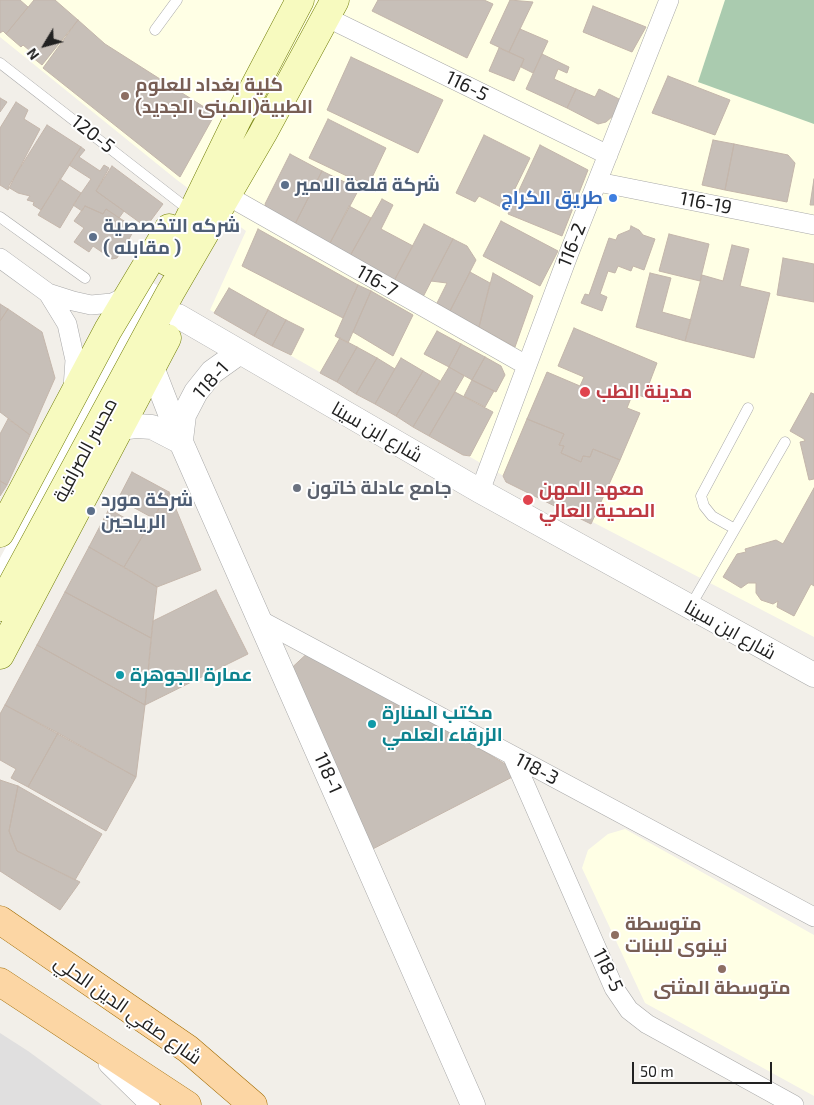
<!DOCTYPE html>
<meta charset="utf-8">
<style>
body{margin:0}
#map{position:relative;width:814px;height:1105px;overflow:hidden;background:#f2efe9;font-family:"Exo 2",sans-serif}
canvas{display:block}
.north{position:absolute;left:20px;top:20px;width:50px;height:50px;-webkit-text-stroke:4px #fff;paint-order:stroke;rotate:233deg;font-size:14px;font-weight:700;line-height:20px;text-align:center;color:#222}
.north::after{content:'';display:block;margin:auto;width:18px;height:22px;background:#222;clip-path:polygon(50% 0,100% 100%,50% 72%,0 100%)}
.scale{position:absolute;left:632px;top:1062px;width:140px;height:22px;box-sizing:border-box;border:2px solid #222;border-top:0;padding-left:6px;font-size:15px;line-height:18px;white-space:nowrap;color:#222;-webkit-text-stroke:4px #fff;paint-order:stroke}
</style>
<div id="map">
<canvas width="814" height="1105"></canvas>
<div class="north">N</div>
<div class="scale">50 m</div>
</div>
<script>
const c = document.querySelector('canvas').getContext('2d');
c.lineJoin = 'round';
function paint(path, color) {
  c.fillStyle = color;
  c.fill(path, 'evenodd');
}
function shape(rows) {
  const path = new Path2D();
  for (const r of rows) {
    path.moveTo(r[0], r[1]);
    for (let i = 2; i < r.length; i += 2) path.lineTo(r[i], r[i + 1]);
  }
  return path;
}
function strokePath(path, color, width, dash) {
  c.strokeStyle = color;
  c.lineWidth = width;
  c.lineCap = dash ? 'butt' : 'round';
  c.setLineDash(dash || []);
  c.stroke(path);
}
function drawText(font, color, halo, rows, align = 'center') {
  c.font = font + ' "Exo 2",Cairo,sans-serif';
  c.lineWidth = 4;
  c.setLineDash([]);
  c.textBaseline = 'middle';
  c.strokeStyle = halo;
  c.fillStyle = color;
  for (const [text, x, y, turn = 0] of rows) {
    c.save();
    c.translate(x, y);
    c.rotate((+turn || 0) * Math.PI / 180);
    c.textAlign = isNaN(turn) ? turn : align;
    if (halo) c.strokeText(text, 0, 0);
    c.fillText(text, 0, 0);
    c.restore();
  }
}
const residential = shape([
 [0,1033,28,1051,102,1105,0,1105]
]);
const education = shape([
 [0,0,814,0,814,637,502,475,210,310,246,231,177,180,0,37],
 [625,829,814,935,814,1096,645,1003,582,868,588,850,608,834]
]);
const cemetery = shape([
 [725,0,814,0,814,124,698,82]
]);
const pier = shape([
 [150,281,177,297,0,624,0,558]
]);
const building = shape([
 [0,0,20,0,28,7,6,34,3,31,0,33,0,0],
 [34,0,55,0,78,20,42,65,27,53,29,50,23,45,21,47,6,34,34,0],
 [378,0,484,0,493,4,467,58,372,11,378,0],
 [510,0,533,2,509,52,490,43,510,0],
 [593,6,646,27,632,52,583,32,593,6],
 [78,20,105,44,215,114,180,177,43,68,78,20],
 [520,29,548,41,533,73,521,67,524,59,509,52,520,29],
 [499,48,524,59,514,81,489,71,499,48],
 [542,54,569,67,567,73,558,69,554,79,576,89,567,108,526,89,542,54],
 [351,57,443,100,418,153,327,110,351,57],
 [668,76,730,100,715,135,652,113,668,76],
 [576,89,595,97,599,89,621,100,614,115,606,122,598,124,567,108,576,89],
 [0,98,7,102,0,112,0,98],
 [16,102,28,110,24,119,40,129,8,190,0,185,0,128,16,102],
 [328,119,386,148,368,186,309,158,328,119],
 [47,125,81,147,41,210,33,205,34,202,27,200,30,196,18,193,8,187,47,125],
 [484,135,530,158,505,209,479,196,475,202,456,193,484,135],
 [713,140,734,144,725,190,702,185,713,140],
 [734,144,788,155,795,163,787,202,725,190,734,144],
 [540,145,588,170,562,236,508,214,540,145],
 [81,147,85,150,79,157,100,171,104,165,109,168,96,191,124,211,119,218,106,209,103,214,85,206,82,211,73,205,91,179,69,165,81,147],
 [290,154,322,171,294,226,268,212,265,204,290,154],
 [112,166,163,204,146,227,96,191,112,166],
 [322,171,359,189,329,245,294,226,322,171],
 [60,179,81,193,60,228,38,215,60,179],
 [814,179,814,205,810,205,814,179],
 [382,199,393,205,381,229,413,246,394,281,350,256,382,199],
 [85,206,103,214,106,209,133,227,133,232,129,239,131,248,122,250,117,258,112,259,93,246,89,252,74,242,84,228,74,221,85,206],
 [349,206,371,218,350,256,329,245,349,206],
 [501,221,558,251,540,286,483,256,501,221],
 [424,224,453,239,423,297,394,281,424,224],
 [631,226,639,230,643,235,655,239,644,270,633,266,631,271,618,266,615,273,608,271,600,294,607,297,602,311,581,303,585,294,589,295,609,238,616,240,618,235,630,230,631,226],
 [258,229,358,285,343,318,242,266,258,229],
 [669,234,709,244,700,281,659,271,669,234],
 [453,239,467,246,476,260,450,311,437,303,447,283,431,281,453,239],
 [732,245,749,249,740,286,770,293,754,358,685,341,702,275,723,281,732,245],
 [783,258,814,264,814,302,777,295,783,258],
 [470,272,490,283,479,327,450,311,470,272],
 [493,273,533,296,515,347,479,327,493,273],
 [650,273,671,278,662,312,691,320,685,341,636,327,650,273],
 [358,285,371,291,348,343,335,336,358,285],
 [229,288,268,310,254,336,214,313,229,288],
 [371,291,413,315,393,356,353,332,371,291],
 [0,304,8,309,0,321,0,304],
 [8,309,42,332,55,378,30,435,0,412,0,321,8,309],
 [268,310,286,320,272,346,254,336,268,310],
 [286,320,304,329,291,355,272,346,286,320],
 [574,328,657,363,644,397,633,393,627,408,640,413,620,460,593,449,590,457,583,456,581,462,561,453,564,446,559,445,564,434,527,419,547,372,580,386,584,377,558,366,574,328],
 [437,331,461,344,449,367,424,354,437,331],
 [340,338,357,347,337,382,320,373,340,338],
 [461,344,485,357,472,380,449,367,461,344],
 [357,347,377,358,356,394,337,382,357,347],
 [485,357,501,366,505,375,496,392,472,380,485,357],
 [377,358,395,369,375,404,356,394,377,358],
 [401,358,423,371,396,416,375,404,401,358],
 [449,367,464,376,429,436,413,427,449,367],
 [423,371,440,381,413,427,396,416,423,371],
 [472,380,494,391,485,407,464,396,472,380],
 [455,392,493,412,470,456,463,455,429,436,455,392],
 [811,393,814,394,814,479,809,480,800,442,805,441,804,439,790,431,811,393],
 [8,419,30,435,7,485,0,481,0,434,8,419],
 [527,419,564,434,559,445,564,446,561,453,581,462,583,456,590,457,593,449,620,460,591,524,506,482,503,476,527,419],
 [132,472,169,492,153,518,118,499,132,472],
 [0,481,7,485,0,496,0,481],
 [814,488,814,586,811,584,794,616,777,607,778,601,773,604,761,600,756,593,756,583,748,583,741,588,723,577,737,554,746,552,745,549,776,540,783,544,814,488],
 [169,492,201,570,157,587,124,567,169,492],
 [109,509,146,530,124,567,89,547,109,509],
 [89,547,157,587,151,638,65,592,89,547],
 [216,590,248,654,145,705,153,621,216,590],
 [65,592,151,638,145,705,37,645,65,592],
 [37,645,145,705,136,777,5,705,37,645],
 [313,648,520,773,363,854,284,675,313,648],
 [5,705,58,733,28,787,11,778,16,769,0,760,0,714,5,705],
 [58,733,136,777,106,831,28,787,58,733],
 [0,780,18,786,9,831,17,851,80,882,60,910,0,871,0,780],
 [18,786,102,834,75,880,17,851,9,831,18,786]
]);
const service = shape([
 [155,30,177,0],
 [0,63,184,206],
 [0,217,85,278],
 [735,529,712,516,704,506,701,496,748,408],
 [690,607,785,442]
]);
const minor = shape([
 [326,17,608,155],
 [598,182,814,225],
 [228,196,526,365],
 [0,258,48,293,73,301,91,305,112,303,127,296],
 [48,293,67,324,75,360,73,388],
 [480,491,569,253,669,0],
 [260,620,814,917],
 [512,755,614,988,629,1010,647,1024,794,1105],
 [108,1064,150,1105]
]);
const tertiary = shape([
 [178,316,480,491,814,675],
 [152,367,181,442,473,1105],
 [120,428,136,426,152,427,181,442],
 [181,440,184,415,196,392,212,372,240,352]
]);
const secondary = shape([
 [168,262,238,118,300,0],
 [0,533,108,330,169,228],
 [0,607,170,293,263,133,335,0],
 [0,655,167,338]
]);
const primary = shape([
 [0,920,188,1049,253,1105],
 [0,982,187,1105]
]);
const markers = [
 [125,96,5,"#8d6e63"],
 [285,185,5,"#5c6f8a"],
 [613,198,5,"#3f7fe0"],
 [93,237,5,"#5c6f8a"],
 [585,392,6,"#e0444e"],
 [297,488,5,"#6b7280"],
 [528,500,6,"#e0444e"],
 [91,511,5,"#5c6f8a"],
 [120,675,5,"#0f9aa8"],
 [372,724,5,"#0f9aa8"],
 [615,935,5,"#8d6e63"],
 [722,969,5,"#8d6e63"]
];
const educationNames = [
 ["كلية بغداد للعلوم",135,85],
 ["الطبية(المبنى الجديد)",135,107],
 ["متوسطة",625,924],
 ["نينوى للبنات",625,946],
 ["متوسطة المثنى",722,988,"center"]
];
const streetNames = [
 ["116-5",467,86,26],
 ["120-5",93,134,38],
 ["116-19",706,203,11],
 ["116-2",572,245,-68],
 ["116-7",377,281,30],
 ["118-1",211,380,-48],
 ["شارع ابن سينا",377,432,30],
 ["مجسر الصرافية",85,450,-62],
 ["شارع ابن سينا",730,630,29],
 ["118-3",537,769,28],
 ["118-1",328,773,66],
 ["118-5",608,970,64],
 ["شارع صفي الدين الحلي",128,1010,35]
];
const serviceNames = [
 ["شركة قلعة الامير",295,185],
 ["شركه التخصصية",103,226],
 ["( مقابله )",103,248],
 ["شركة مورد",101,500],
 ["الرياحين",101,522]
];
const shopNames = [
 ["طريق الكراج",603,198]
];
const healthNames = [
 ["مدينة الطب",596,392],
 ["معهد المهن",539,489],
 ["الصحية العالي",539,511]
];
const worshipNames = [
 ["جامع عادلة خاتون",307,488]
];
const cultureNames = [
 ["عمارة الجوهرة",130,675],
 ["مكتب المنارة",382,713],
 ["الزرقاء العلمي",382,735]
];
paint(residential, '#e0dfdf');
paint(education, '#ffffe5');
paint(cemetery, '#aacbaf');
paint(pier, '#fff');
paint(building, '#c7bfb8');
strokePath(building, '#c4b6ab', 1);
strokePath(service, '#a9a9a9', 11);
strokePath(minor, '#a9a9a9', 20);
strokePath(tertiary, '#a9a9a9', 25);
strokePath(secondary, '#707d05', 29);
strokePath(primary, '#a06b00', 29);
strokePath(service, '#fff', 10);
strokePath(minor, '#fff', 19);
strokePath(tertiary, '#fff', 24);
strokePath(secondary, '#f7fabf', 28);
strokePath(primary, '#fcd6a4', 28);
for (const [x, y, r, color] of markers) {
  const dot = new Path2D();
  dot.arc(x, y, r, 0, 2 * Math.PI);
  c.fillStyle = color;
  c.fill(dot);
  strokePath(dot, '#fff', 2);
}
drawText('bold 19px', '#785e54', '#fff', educationNames, 'left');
drawText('19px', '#222', '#fff', streetNames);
drawText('bold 19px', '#4e5e75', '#fff', serviceNames, 'left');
drawText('bold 19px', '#366cbe', '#fff', shopNames, 'right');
drawText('bold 19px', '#be3a42', '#fff', healthNames, 'left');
drawText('bold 19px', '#5b616d', '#fff', worshipNames, 'left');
drawText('bold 19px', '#0d838f', '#fff', cultureNames, 'left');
</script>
